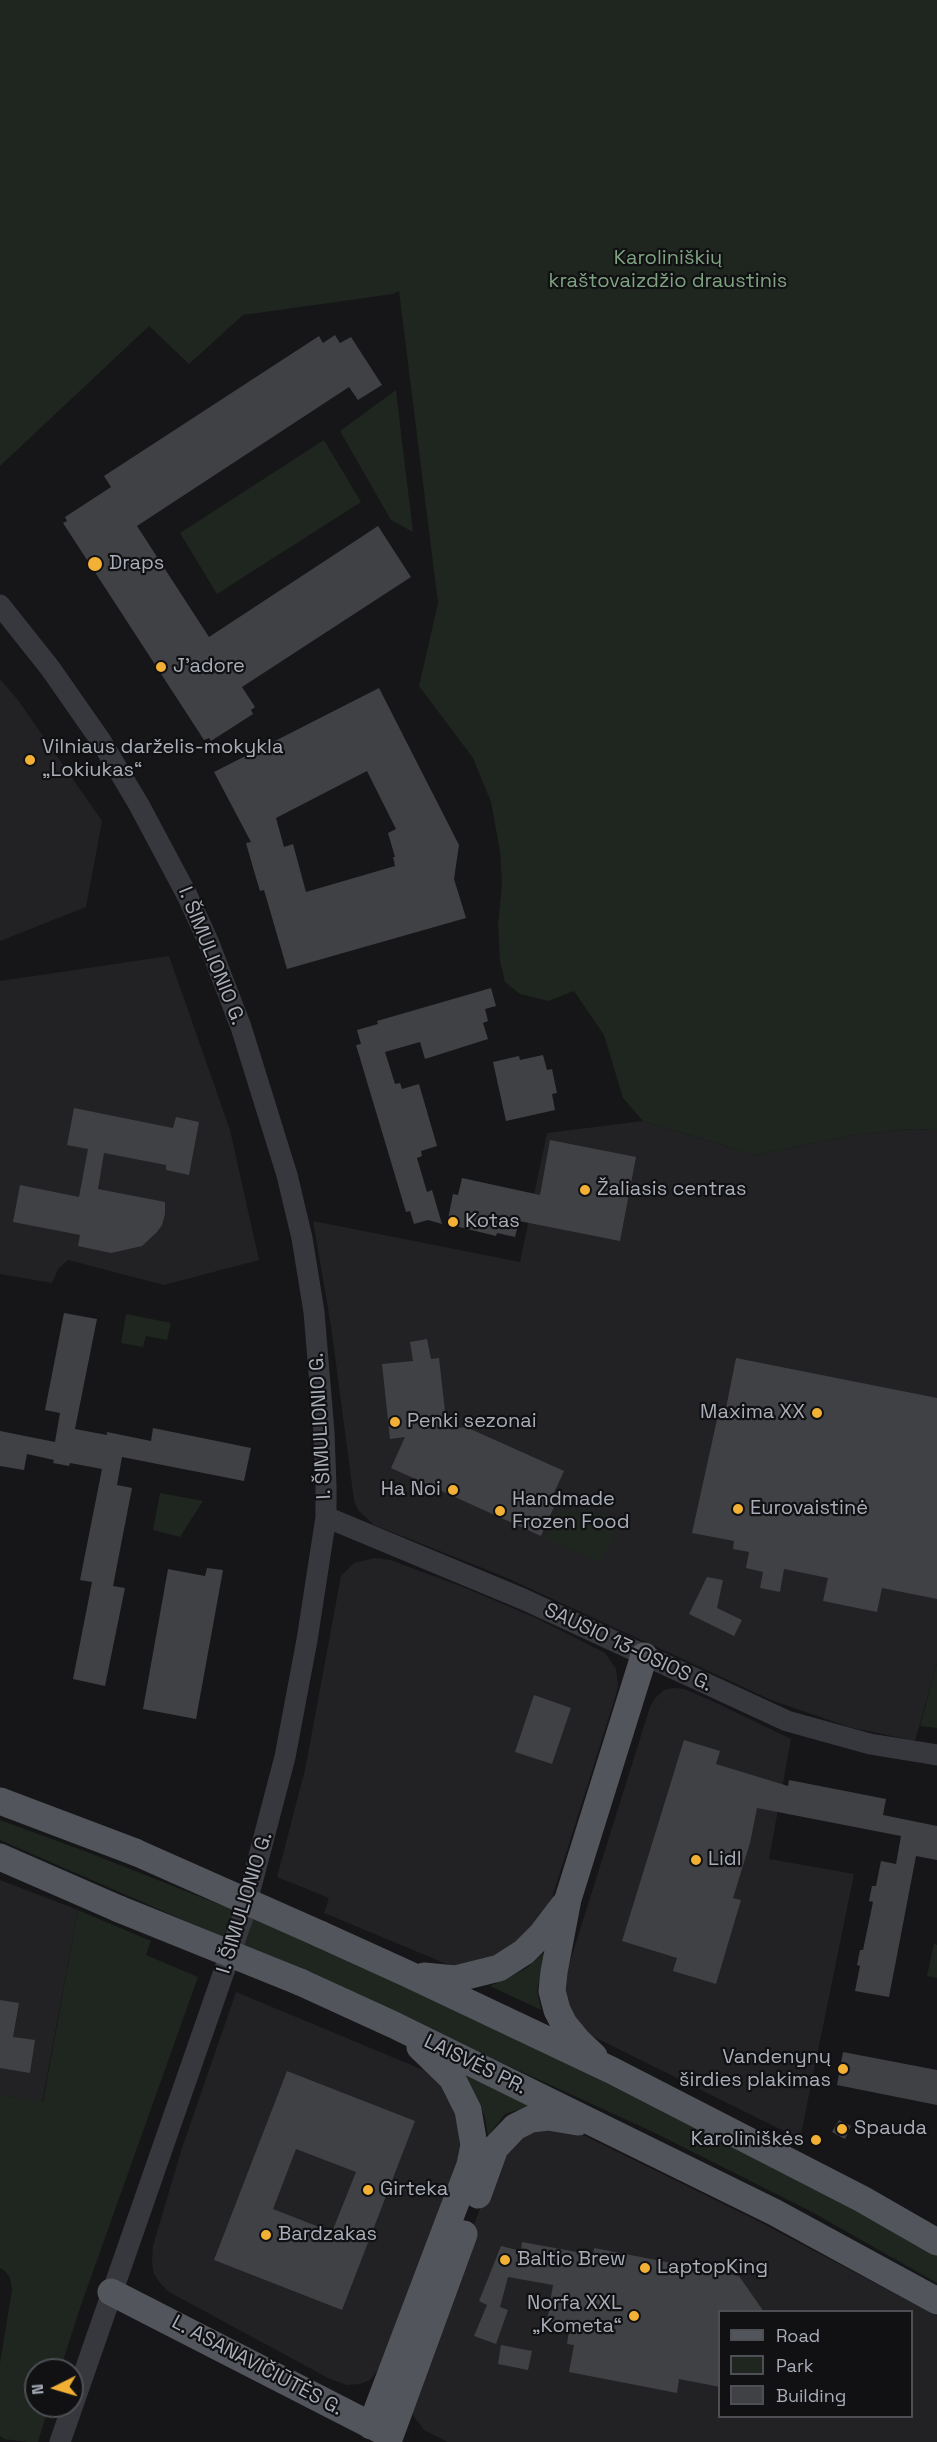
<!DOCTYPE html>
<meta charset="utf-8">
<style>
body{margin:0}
#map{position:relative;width:937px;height:2442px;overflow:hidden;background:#161618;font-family:"Space Grotesk",sans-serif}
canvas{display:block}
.legend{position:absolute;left:718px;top:2310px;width:195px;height:108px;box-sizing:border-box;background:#111113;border:2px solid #4d4f55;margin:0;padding:8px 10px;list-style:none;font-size:18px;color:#a8adb8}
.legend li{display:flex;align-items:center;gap:12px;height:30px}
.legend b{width:30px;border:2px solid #4d4f55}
.north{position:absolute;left:24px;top:2358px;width:60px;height:60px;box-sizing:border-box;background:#111113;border:2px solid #4d4f55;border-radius:50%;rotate:265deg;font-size:16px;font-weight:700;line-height:24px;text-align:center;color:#a8adb8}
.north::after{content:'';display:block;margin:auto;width:21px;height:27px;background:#f2b134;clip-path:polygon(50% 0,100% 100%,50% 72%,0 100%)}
</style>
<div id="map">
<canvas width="937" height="2442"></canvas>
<ul class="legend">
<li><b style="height:8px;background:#53555c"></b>Road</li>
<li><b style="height:16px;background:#1e261f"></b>Park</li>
<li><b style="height:16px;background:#404145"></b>Building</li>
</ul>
<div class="north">N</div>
</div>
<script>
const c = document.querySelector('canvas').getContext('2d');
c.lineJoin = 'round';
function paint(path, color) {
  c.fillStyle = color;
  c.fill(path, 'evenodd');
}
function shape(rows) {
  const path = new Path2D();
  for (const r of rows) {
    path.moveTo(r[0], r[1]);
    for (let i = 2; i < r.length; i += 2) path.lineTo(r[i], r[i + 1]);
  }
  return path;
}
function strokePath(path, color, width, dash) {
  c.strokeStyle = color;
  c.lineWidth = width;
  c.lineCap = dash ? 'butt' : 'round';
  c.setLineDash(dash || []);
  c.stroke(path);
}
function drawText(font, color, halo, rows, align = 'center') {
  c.font = font + ' "Space Grotesk",sans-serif';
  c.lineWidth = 4.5;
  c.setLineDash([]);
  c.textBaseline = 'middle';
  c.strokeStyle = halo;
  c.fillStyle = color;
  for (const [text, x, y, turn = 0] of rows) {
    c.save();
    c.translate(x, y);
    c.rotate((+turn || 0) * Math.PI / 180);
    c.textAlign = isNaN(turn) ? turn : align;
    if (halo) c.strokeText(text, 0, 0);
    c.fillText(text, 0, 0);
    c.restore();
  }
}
const built = shape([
 [0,679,18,700,102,821,86,907,0,941],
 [169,956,230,1130,259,1260,164,1285,68,1260,58,1269,52,1283,0,1274,0,981],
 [643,1121,756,1155,859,1134,911,1129,937,1130,937,1663,915,1741,849,1727,771,1700,505,1577,374,1525,358,1510,354,1500,331,1326,313,1221,520,1262,547,1133],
 [375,1558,390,1560,463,1587,536,1618,605,1653,616,1669,618,1686,615,1698,552,1898,541,1926,496,1961,456,1968,324,1913,329,1898,277,1877,305,1770,341,1576,354,1563],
 [673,1688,684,1689,708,1699,791,1739,769,1859,854,1874,800,2139,586,2033,570,2018,563,1984,650,1707,655,1698,664,1690],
 [0,1880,78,1910,42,2103,0,2095],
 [236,1992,433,2074,452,2091,464,2152,380,2367,370,2380,360,2384,347,2385,330,2379,169,2292,160,2283,154,2274,152,2263,153,2246,181,2151],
 [567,2127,758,2221,937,2316,937,2442,448,2442,424,2430,413,2415,409,2395,502,2151,532,2128],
 [720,2312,912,2312,912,2416,720,2416]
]);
const green = shape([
 [0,0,937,0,937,1130,911,1129,859,1134,756,1155,643,1121,623,1098,604,1035,574,991,548,1001,520,994,505,982,500,961,498,925,502,883,500,851,491,802,473,758,419,686,438,603,399,291,393,294,243,315,189,364,149,326,0,466],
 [396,390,403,450,413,532,391,520,340,431],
 [324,440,361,502,217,594,180,533],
 [126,1314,171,1323,167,1340,146,1336,143,1347,121,1343],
 [160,1493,203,1501,180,1537,153,1530],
 [582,1507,619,1521,602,1562,545,1539,558,1508,578,1516],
 [937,1663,937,1728,920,1726],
 [0,1820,87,1852,264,1922,645,2098,937,2253,937,2283,812,2212,653,2132,330,1984,0,1840],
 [78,1910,151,1941,146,1955,198,1977,80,2308,60,2370,36,2370,36,2406,49,2406,38,2442,27,2442,4,2439,0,2436,0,2363,12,2290,10,2278,5,2271,0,2268,0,2095,43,2102],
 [934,1944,937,1945,937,1978,927,1976],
 [544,1953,546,1954,537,1990,541,2010,490,1986,525,1969],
 [460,2067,539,2103,505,2114,488,2136,485,2118,478,2099]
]);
const building = shape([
 [335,335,340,343,351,337,382,385,358,400,349,387,137,526,209,637,378,526,411,577,242,687,255,707,251,710,253,714,211,741,209,738,204,740,63,523,67,521,65,517,111,487,104,476,319,336,323,343],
 [379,688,459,845,454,879,466,918,287,969,264,890,260,891,254,871,246,843,251,842,214,772],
 [367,771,396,829,388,833,395,857,393,857,395,866,306,892,293,844,284,847,276,818],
 [491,988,496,1006,485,1009,488,1021,483,1023,488,1039,425,1059,420,1042,385,1052,395,1084,400,1083,402,1089,419,1084,437,1146,421,1151,422,1156,417,1158,427,1192,432,1190,442,1224,428,1220,414,1224,410,1211,406,1212,356,1045,361,1044,357,1030,378,1024,377,1021],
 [543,1055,547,1070,552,1069,557,1093,552,1094,555,1110,506,1121,493,1062,519,1056,520,1060],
 [74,1108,173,1128,176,1117,199,1122,189,1175,166,1170,166,1165,104,1153,98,1189,165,1202,165,1214,162,1225,157,1232,142,1246,111,1253,78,1246,80,1235,13,1222,20,1185,79,1197,88,1149,67,1145],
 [550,1140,636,1157,620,1241,519,1221,515,1237,497,1233,496,1236,447,1224,453,1194,458,1195,462,1178,540,1195],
 [64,1313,97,1319,75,1429,107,1435,107,1432,151,1441,153,1428,251,1448,244,1481,122,1457,117,1485,132,1488,113,1586,125,1588,105,1686,73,1679,92,1582,80,1580,102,1469,70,1463,69,1466,53,1463,54,1460,27,1454,24,1470,0,1466,0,1431,55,1442,60,1413,45,1410],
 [427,1339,431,1359,439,1358,447,1429,466,1427,564,1471,549,1504,554,1507,541,1536,391,1468,405,1437,390,1439,382,1364,413,1361,410,1342],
 [736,1358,937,1398,937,1599,882,1588,877,1612,823,1601,828,1578,784,1569,780,1592,760,1588,763,1572,746,1568,749,1552,733,1549,734,1541,692,1533,720,1406,726,1408],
 [207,1568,223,1570,196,1719,143,1709,168,1569,205,1576],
 [707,1577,723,1580,717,1608,742,1620,734,1636,689,1614],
 [534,1695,571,1708,552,1764,515,1752],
 [684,1740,720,1751,716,1764,788,1786,789,1780,886,1799,883,1815,937,1826,937,1860,916,1856,889,1997,855,1991,860,1966,857,1965,860,1950,863,1950,873,1902,869,1901,872,1886,876,1886,881,1861,896,1864,901,1836,757,1808,750,1843,733,1898,741,1900,716,1984,673,1971,677,1958,622,1941],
 [0,2000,19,2003,13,2037,35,2040,30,2073,0,2068],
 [843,2052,937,2070,937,2105,837,2085],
 [287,2071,415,2121,342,2310,214,2260],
 [296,2149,356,2172,332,2232,273,2209],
 [839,2120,851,2126,845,2139,832,2132],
 [522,2242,593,2255,594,2248,739,2276,764,2312,720,2312,720,2387,679,2379,677,2393,569,2372,574,2345,567,2344,570,2325,547,2321,553,2285,508,2277,500,2307,508,2310,496,2344,474,2336,487,2305,479,2301,501,2246,521,2251],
 [501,2345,532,2351,528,2370,498,2364]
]);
const minor = shape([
 [0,605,50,668,101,741,139,805,187,895,208,941,241,1027,287,1175,302,1238,314,1312,324,1432,326,1486,326,1517,307,1640,285,1757,243,1917,60,2442],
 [326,1517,523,1599,787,1721,870,1744,937,1755]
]);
const major = shape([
 [0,1801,135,1852],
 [0,1857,119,1909],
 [320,1934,408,1974,611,2070,862,2199,937,2242],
 [424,1976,455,1979,499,1968,524,1952,542,1934,564,1905],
 [300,1982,394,2025,774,2212,937,2301],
 [594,2056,578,2041,564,2024,557,2010,552,1991,554,1972,568,1899,644,1656],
 [478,2195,495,2148,515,2127,531,2119,548,2117,578,2122],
 [111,2292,388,2434],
 [371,2426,470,2165,474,2145,468,2110,452,2078,420,2047],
 [390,2436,464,2234]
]);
const majorBridge = shape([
 [135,1852,320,1934],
 [119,1909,300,1982]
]);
const markers = [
 [95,564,8,"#f2b134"],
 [161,667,6,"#f2b134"],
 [30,760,6,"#f2b134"],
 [585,1190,6,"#f2b134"],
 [453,1222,6,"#f2b134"],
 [817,1413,6,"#f2b134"],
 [395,1422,6,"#f2b134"],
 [453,1490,6,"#f2b134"],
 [738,1509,6,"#f2b134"],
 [500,1511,6,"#f2b134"],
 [696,1860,6,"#f2b134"],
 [843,2069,6,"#f2b134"],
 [842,2129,6,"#f2b134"],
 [816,2140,6,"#f2b134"],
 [368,2190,6,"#f2b134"],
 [266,2235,6,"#f2b134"],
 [505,2260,6,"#f2b134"],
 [645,2268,6,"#f2b134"],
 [634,2316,6,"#f2b134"]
];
const parkNames = [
 ["Karoliniškių",668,259],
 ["kraštovaizdžio draustinis",668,282]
];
const poiNames = [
 ["Draps",109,564],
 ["J'adore",173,667],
 ["Vilniaus darželis-mokykla",42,748],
 ["„Lokiukas“",42,771],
 ["Žaliasis centras",597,1190],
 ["Kotas",465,1222],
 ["Maxima XX",805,1413,"right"],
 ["Penki sezonai",407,1422],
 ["Ha Noi",441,1490,"right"],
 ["Handmade",512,1500],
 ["Frozen Food",512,1523],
 ["Eurovaistinė",750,1509],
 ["Lidl",708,1860],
 ["Vandenynų",831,2058,"right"],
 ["širdies plakimas",831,2081,"right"],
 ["Spauda",854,2129],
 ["Karoliniškės",804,2140,"right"],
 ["Girteka",380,2190],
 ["Bardzakas",278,2235],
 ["Baltic Brew",517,2260],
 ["LaptopKing",657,2268],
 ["Norfa XXL",622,2304,"right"],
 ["„Kometa“",622,2327,"right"]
];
const streetNames = [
 ["I. ŠIMULIONIO G.",211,956,68],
 ["I. ŠIMULIONIO G.",321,1426,-93],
 ["SAUSIO 13-OSIOS G.",628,1648,25],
 ["I. ŠIMULIONIO G.",245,1903,-73],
 ["LAISVĖS PR.",475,2065,26],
 ["L. ASANAVIČIŪTĖS G.",257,2366,28]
];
paint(built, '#222225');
paint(green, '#1e261f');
paint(building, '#404145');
strokePath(minor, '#37383d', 21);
strokePath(major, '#53555c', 27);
strokePath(majorBridge, '#53555c', 27);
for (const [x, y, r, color] of markers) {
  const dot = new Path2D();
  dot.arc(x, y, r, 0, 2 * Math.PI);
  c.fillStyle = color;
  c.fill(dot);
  strokePath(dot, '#111113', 2);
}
drawText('20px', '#7fa381', '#111113', parkNames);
drawText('20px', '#a8adb8', '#111113', poiNames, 'left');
drawText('20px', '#a8adb8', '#111113', streetNames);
</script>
